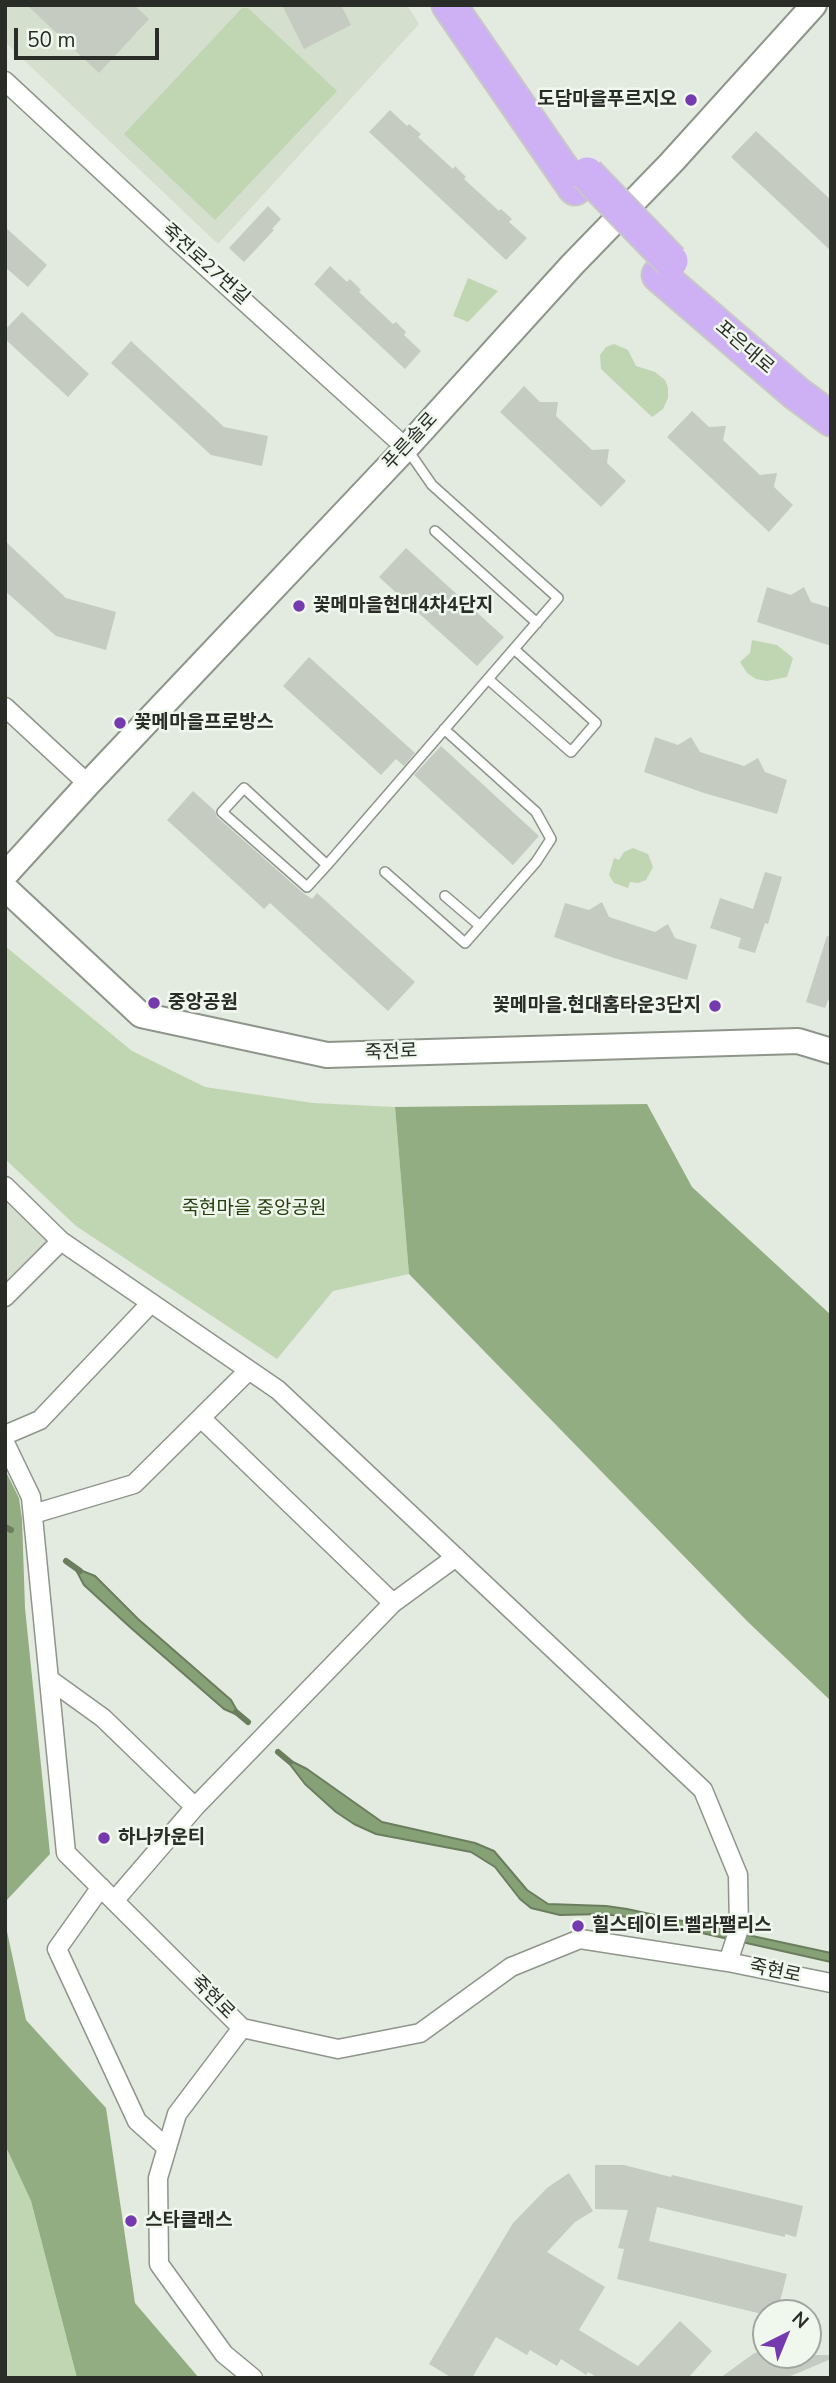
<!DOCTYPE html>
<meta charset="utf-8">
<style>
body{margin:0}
#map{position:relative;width:836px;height:2383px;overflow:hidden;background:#e3eadf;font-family:"Nunito Sans",sans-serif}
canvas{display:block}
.frame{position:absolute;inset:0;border:7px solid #2a2c28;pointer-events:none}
.north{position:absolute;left:752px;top:2299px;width:70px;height:70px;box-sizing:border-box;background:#f0f7ec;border:2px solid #a1a69e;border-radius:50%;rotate:43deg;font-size:19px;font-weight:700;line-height:28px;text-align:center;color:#2a2c28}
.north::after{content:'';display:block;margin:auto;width:24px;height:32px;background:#763aaf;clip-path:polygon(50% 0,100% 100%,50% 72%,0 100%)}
.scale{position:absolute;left:14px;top:28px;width:145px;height:32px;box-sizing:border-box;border:4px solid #2a2c28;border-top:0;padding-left:9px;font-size:21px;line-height:24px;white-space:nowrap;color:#2a2c28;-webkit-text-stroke:5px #f0f7ec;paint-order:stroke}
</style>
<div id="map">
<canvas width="836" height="2383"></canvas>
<div class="frame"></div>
<div class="north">N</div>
<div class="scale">50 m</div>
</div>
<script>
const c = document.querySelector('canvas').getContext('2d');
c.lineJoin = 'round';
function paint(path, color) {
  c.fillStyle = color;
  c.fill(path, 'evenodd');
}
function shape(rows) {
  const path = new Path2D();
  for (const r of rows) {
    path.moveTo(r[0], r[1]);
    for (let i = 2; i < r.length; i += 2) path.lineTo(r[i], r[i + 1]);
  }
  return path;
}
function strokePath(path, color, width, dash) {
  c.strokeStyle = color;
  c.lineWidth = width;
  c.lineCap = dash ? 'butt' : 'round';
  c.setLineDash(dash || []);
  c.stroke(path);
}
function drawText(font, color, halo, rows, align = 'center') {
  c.font = font + ' "Nunito Sans","Noto Sans KR",sans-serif';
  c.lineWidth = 5;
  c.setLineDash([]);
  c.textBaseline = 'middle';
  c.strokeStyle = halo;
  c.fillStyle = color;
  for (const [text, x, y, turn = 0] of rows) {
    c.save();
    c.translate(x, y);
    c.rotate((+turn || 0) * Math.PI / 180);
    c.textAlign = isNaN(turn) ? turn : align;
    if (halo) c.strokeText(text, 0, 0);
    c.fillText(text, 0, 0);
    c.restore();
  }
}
const built = shape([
 [5,5,407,5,419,24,218,244,5,42],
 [5,1190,57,1241,5,1294]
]);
const green = shape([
 [242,8,248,8,337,91,215,220,124,134],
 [468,278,498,291,468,322,453,316],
 [614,344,628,350,636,366,655,372,665,380,668,388,668,398,663,409,652,417,601,369,600,355,606,347],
 [752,640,777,645,793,658,787,677,767,681,756,679,747,673,740,662,750,653],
 [633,848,648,854,653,867,646,880,638,883,630,882,628,888,614,883,609,875,614,858,619,860,624,852],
 [5,946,132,1051,205,1087,313,1103,395,1107,409,1274,333,1291,277,1359,76,1226,5,1159],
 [5,2145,31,2201,77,2378,5,2378]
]);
const forest = shape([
 [647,1104,692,1187,831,1315,831,1701,748,1622,409,1274,395,1107],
 [5,1470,19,1498,22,1519,25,1608,50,1854,5,1902],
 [5,1922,26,2020,106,2108,135,2303,199,2378,77,2378,31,2201,5,2145]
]);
const water = shape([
 [75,1568,95,1576,138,1619,231,1700,240,1716,224,1709,131,1628,84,1585,75,1568],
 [285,1758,307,1769,382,1822,475,1843,494,1851,527,1890,548,1904,606,1906,627,1909,831,1953,831,1962,635,1918,604,1914,560,1915,531,1908,520,1899,495,1867,471,1852,376,1834,354,1824,336,1812,305,1784,285,1758]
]);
const stream = shape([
 [5,1527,11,1530],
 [66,1561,80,1571],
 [236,1712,248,1722],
 [278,1752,290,1762]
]);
const building = shape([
 [27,5,134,5,149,19,99,73],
 [282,5,341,5,351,25,304,49],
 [390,110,407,126,409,124,421,134,418,137,453,169,455,166,466,177,464,179,499,211,501,209,512,219,509,222,527,238,506,260,369,132],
 [756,131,831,200,831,251,731,157],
 [268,206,281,219,272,229,274,230,244,262,229,248],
 [5,227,47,265,28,287,5,267],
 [330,266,347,282,350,279,361,290,359,292,393,324,396,322,406,332,404,335,421,351,405,369,314,284],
 [22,312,89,374,68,397,5,339,5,330],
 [131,341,224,427,268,436,262,466,211,455,111,363],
 [524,386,540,402,558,402,556,416,592,450,609,449,607,463,626,481,601,507,500,412],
 [692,411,709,427,726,426,723,440,760,475,777,473,774,487,793,505,769,532,667,437],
 [5,541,66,598,116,612,106,650,56,636,5,591],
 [406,548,504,637,477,666,379,577],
 [767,587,791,595,804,587,811,602,831,608,831,646,757,622],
 [309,657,415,753,404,766,396,759,381,775,283,686],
 [655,737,678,745,691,737,700,752,744,766,758,758,765,772,787,780,777,814,704,793,644,772],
 [441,746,539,836,513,865,414,775],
 [193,791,215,811,217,817,302,892,312,899,317,893,415,982,388,1011,270,903,264,909,167,820],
 [765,872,782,877,768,924,765,923,755,953,738,948,741,938,710,928,720,898,753,909],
 [602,902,609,917,655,932,668,924,675,938,697,945,687,980,614,958,554,937,565,903,589,910],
 [827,936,831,937,831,1001,828,1000,825,1008,806,1002],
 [595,2165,624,2165,671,2177,672,2175,803,2206,796,2237,785,2234,785,2237,657,2207,649,2241,787,2274,777,2313,766,2313,766,2315,617,2279,624,2249,618,2248,628,2210,595,2209],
 [569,2173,593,2211,575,2222,547,2252,605,2287,579,2330,638,2366,680,2321,712,2351,688,2378,598,2378,588,2372,586,2375,561,2359,557,2366,530,2350,527,2355,496,2337,472,2378,452,2378,429,2364,513,2223,547,2188],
 [766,2348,766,2355,831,2355,831,2359,786,2378,720,2378,753,2354]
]);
const lane = shape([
 [435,531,537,623],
 [488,679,571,752,596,723,514,649],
 [327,865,307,887,222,812,244,788,327,865,558,598,432,485,407,449],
 [385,872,465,943,536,862,551,839,536,812,444,729],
 [445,896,479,925]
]);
const street = shape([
 [5,81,173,237,406,448],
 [5,707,88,784],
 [5,1186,61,1241,278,1390,703,1790,738,1875,739,1929,728,1962],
 [5,1297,61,1241],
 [201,1418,393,1603],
 [5,1435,40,1420,151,1303],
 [5,1443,31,1497,66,1853,242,2028,338,2049,420,2033,511,1967,580,1939,728,1962,831,1983],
 [33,1514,134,1484,249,1370],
 [49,1679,103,1718,195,1807],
 [101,1887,57,1949,137,2121,167,2148],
 [114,1901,195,1807,393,1603,456,1557],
 [242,2028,177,2114,158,2178,159,2264,224,2354,253,2378]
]);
const secondary = shape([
 [5,875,88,784,406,448,572,265,671,163,814,5],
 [5,888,141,1015,327,1055,798,1041,831,1051]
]);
const highway = shape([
 [449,5,575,188],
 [659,275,796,393,831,419]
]);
const highwayBridge = shape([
 [587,174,671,261]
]);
const markers = [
 [691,100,7,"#763aaf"],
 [299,606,7,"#763aaf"],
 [120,723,7,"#763aaf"],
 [154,1003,7,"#763aaf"],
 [715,1006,7,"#763aaf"],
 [104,1838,7,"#763aaf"],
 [578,1926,7,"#763aaf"],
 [131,2221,7,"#763aaf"]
];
const poiNames = [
 ["도담마을푸르지오",677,100,"right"],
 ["꽃메마을현대4차4단지",313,606],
 ["꽃메마을프로방스",134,723],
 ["중앙공원",168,1003],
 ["꽃메마을.현대홈타운3단지",701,1006,"right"],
 ["하나카운티",118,1838],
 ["힐스테이트.벨라팰리스",592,1926],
 ["스타클래스",145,2221]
];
const streetNames = [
 ["죽전로27번길",205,265,42],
 ["포은대로",744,348,41],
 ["푸른솔로",411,442,-47],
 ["죽전로",391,1053,-2],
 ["죽현로",775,1972,12],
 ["죽현로",212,1998,45]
];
const parkNames = [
 ["죽현마을 중앙공원",254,1209]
];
paint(built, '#d4dfcd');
paint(green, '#c0d6b2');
paint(forest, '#92ad81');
paint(water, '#86a175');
strokePath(water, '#6a7e5e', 2);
strokePath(stream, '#6a7e5e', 6);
paint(building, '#c5cbc0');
strokePath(lane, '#8e958a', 12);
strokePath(street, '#8e958a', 21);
strokePath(secondary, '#8e958a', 28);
strokePath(highway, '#c8c8c7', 37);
strokePath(lane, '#fff', 9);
strokePath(street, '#fff', 18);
strokePath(secondary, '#fff', 24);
strokePath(highway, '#ceb0f5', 33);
strokePath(highwayBridge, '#c8c8c7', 37, []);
strokePath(highwayBridge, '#ceb0f5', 33);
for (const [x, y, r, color] of markers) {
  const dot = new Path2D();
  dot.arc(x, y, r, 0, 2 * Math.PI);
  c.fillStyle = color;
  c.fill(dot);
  strokePath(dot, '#f0f7ec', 2.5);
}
drawText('bold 19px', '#2a2c28', '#f0f7ec', poiNames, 'left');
drawText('19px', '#2a2c28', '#f0f7ec', streetNames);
drawText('19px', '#253f0e', '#f0f7ec', parkNames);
</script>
